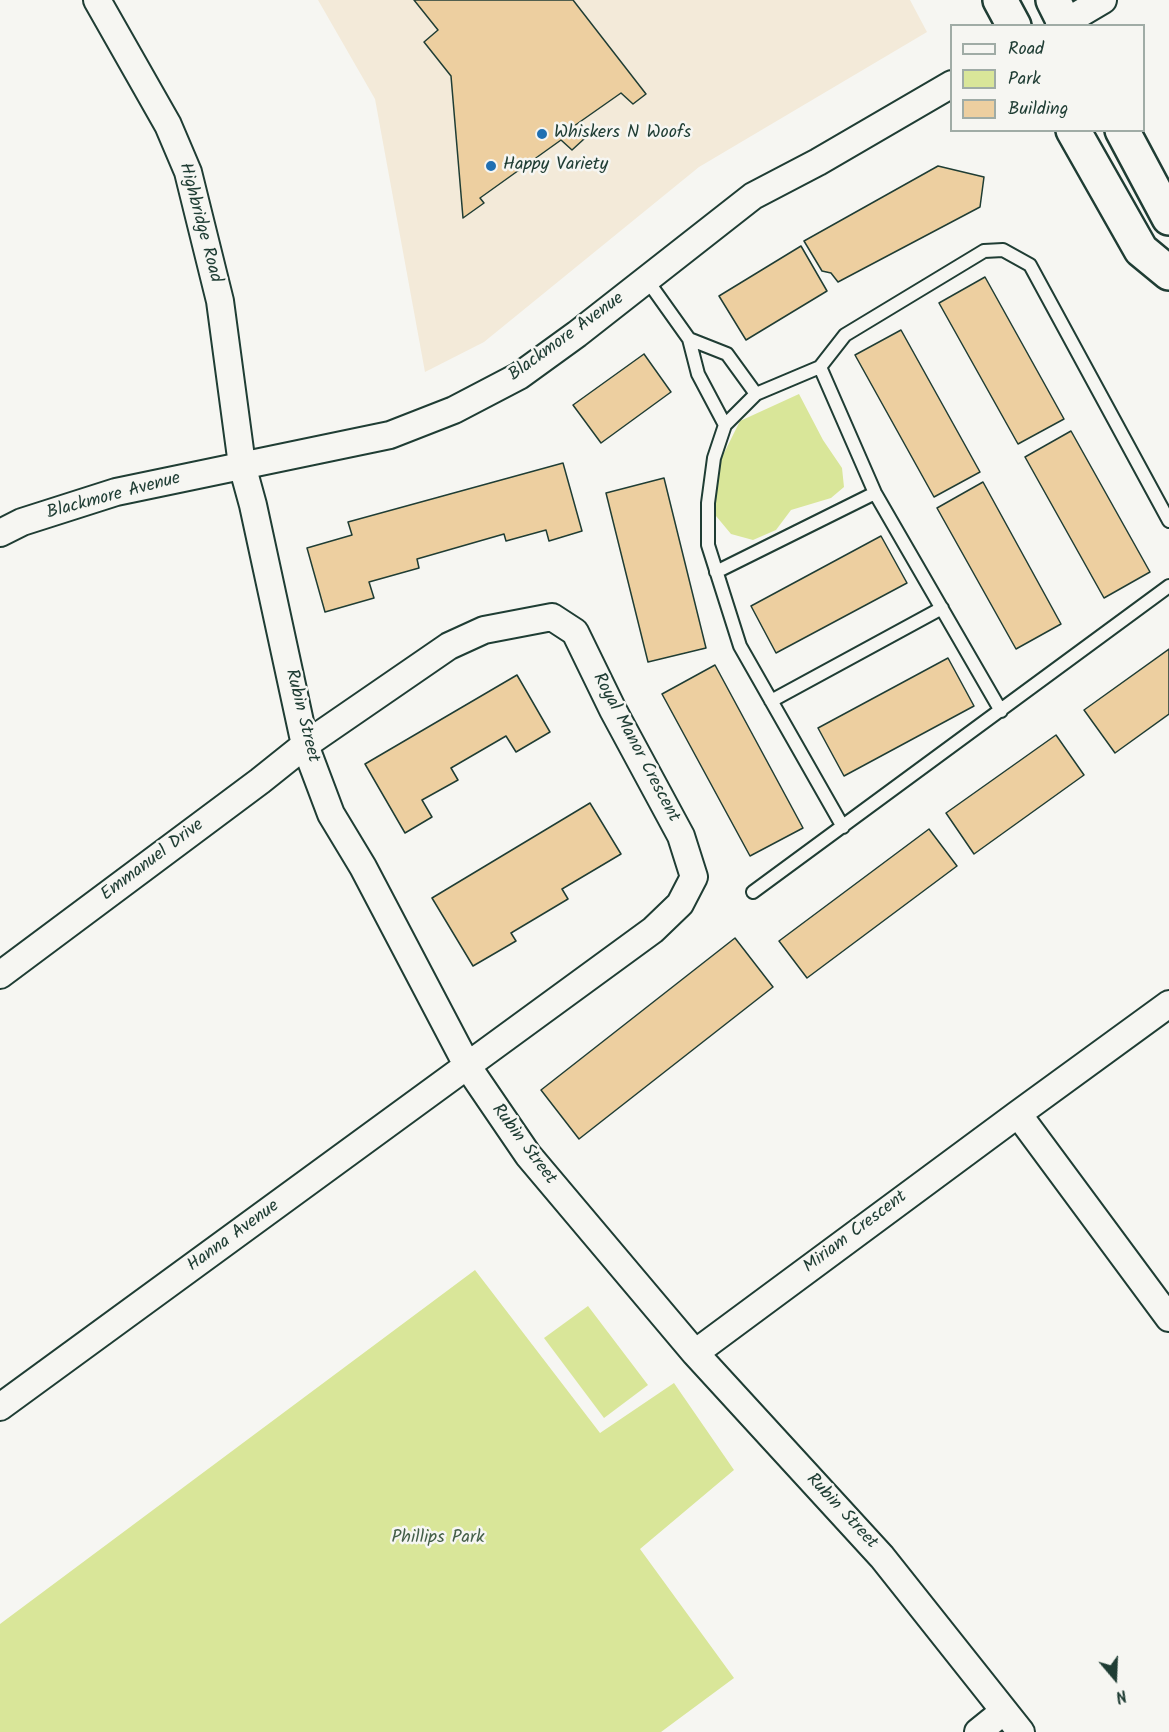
<!DOCTYPE html>
<style>
body{margin:0}
#map{position:relative;width:1169px;height:1732px;overflow:hidden;background:#f6f6f2;font-family:Kalam,sans-serif}
canvas{display:block}
.legend{position:absolute;left:950px;top:24px;width:195px;height:108px;box-sizing:border-box;background:#f6f6f2;border:2px solid #a0aca6;margin:0;padding:8px 10px;list-style:none;font-size:18px;color:#1f3d34}
.legend li{display:flex;align-items:center;gap:12px;height:30px}
.legend b{width:30px;border:2px solid #a0aca6}
.north{position:absolute;left:1085px;top:1648px;width:60px;height:60px;-webkit-text-stroke:4px #f6f6f2;paint-order:stroke;rotate:161deg;font-size:16px;font-weight:700;line-height:24px;text-align:center;color:#1f3d34}
.north::after{content:'';display:block;margin:auto;width:21px;height:27px;background:#1f3d34;clip-path:polygon(50% 0,100% 100%,50% 72%,0 100%)}
</style>
<div id="map">
<canvas width="1169" height="1732"></canvas>
<ul class="legend">
<li><b style="height:8px;background:#f6f6f2"></b>Road</li>
<li><b style="height:16px;background:#d9e699"></b>Park</li>
<li><b style="height:16px;background:#edcfa0"></b>Building</li>
</ul>
<div class="north">N</div>
</div>
<script>
const c = document.querySelector('canvas').getContext('2d');
c.lineJoin = 'round';
function paint(path, color) {
  c.fillStyle = color;
  c.fill(path, 'evenodd');
}
function shape(rows) {
  const path = new Path2D();
  for (const r of rows) {
    path.moveTo(r[0], r[1]);
    for (let i = 2; i < r.length; i += 2) path.lineTo(r[i], r[i + 1]);
  }
  return path;
}
function strokePath(path, color, width, dash) {
  c.strokeStyle = color;
  c.lineWidth = width;
  c.lineCap = dash ? 'butt' : 'round';
  c.setLineDash(dash || []);
  c.stroke(path);
}
function drawText(font, color, halo, rows, align = 'center') {
  c.font = font + ' Kalam,sans-serif';
  c.lineWidth = 5;
  c.setLineDash([]);
  c.textBaseline = 'middle';
  c.strokeStyle = halo;
  c.fillStyle = color;
  for (const [text, x, y, turn = 0] of rows) {
    c.save();
    c.translate(x, y);
    c.rotate((+turn || 0) * Math.PI / 180);
    c.textAlign = isNaN(turn) ? turn : align;
    if (halo) c.strokeText(text, 0, 0);
    c.fillText(text, 0, 0);
    c.restore();
  }
}
const built = shape([
 [318,0,910,0,927,32,699,167,484,342,425,372,375,99]
]);
const green = shape([
 [799,394,823,440,842,468,844,487,831,498,791,510,776,530,753,540,731,534,711,510,719,463,740,421],
 [475,1270,600,1433,674,1383,734,1470,640,1549,734,1678,661,1732,0,1732,0,1624],
 [588,1306,648,1385,604,1418,544,1338]
]);
const building = shape([
 [414,0,573,0,646,94,633,104,621,93,574,126,584,139,572,150,561,140,480,198,484,203,463,218,451,76,424,42,438,30,414,0],
 [938,166,984,177,980,207,838,282,831,273,822,271,804,241,938,166],
 [801,246,827,291,746,340,719,296,801,246],
 [985,277,1064,419,1018,444,939,303,985,277],
 [901,330,980,472,934,497,855,355,901,330],
 [644,354,671,392,601,443,573,405,644,354],
 [1071,431,1150,572,1104,598,1025,457,1071,431],
 [563,463,582,531,549,541,546,530,506,541,504,534,417,559,419,568,369,582,374,598,325,612,307,548,352,535,348,522,563,463],
 [664,478,706,648,648,662,606,493,664,478],
 [983,482,1061,624,1016,649,937,508,983,482],
 [881,536,907,583,776,653,751,606,881,536],
 [1169,649,1169,714,1115,753,1084,710,1169,649],
 [948,658,974,706,844,776,818,728,948,658],
 [715,665,803,828,750,856,662,694,715,665],
 [517,675,550,732,516,752,506,736,451,768,458,780,422,800,432,817,405,833,365,764,517,675],
 [1056,735,1084,775,974,854,946,813,1056,735],
 [590,803,621,854,562,889,568,899,511,933,516,941,473,966,432,898,590,803],
 [929,829,957,866,807,978,779,941,929,829],
 [735,938,773,987,579,1139,541,1090,735,938]
]);
const service = shape([
 [647,280,689,339,698,374,725,425],
 [689,339,727,354,756,394],
 [820,367,875,493,1001,711],
 [716,572,875,493],
 [771,701,942,608],
 [843,827,740,646,708,545,708,503,714,458,725,425,756,394,820,367,845,335,984,251,1003,250,1030,265,1169,521],
 [753,892,1169,586]
]);
const minor = shape([
 [97,0,168,125,188,172,220,301,242,465,253,505,305,745,331,814,363,867,468,1067,528,1155,695,1353,882,1557,1021,1732],
 [1059,26,1103,0],
 [0,533,22,522,116,492,390,435,454,410,519,376,577,334,753,196,818,162,952,84],
 [0,975,260,781,305,745,449,646,484,630,552,617,575,632,613,710,681,836,694,877,680,904,653,930,0,1407],
 [1018,1114,1169,1318],
 [695,1353,1018,1114,1169,1004],
 [978,1732,1004,1711]
]);
const secondary = shape([
 [1000,0,1014,26],
 [1053,0,1066,26],
 [1073,130,1141,250,1169,273],
 [1122,130,1169,218]
]);
const markers = [
 [542,134,6,"#1f6fb2"],
 [491,166,6,"#1f6fb2"]
];
const poiNames = [
 ["Whiskers N Woofs",554,134],
 ["Happy Variety",503,166]
];
const streetNames = [
 ["Highbridge Road",199,223,75],
 ["Blackmore Avenue",567,338,-36],
 ["Blackmore Avenue",114,497,-15],
 ["Rubin Street",301,716,76],
 ["Royal Manor Crescent",635,748,62],
 ["Emmanuel Drive",153,861,-37],
 ["Rubin Street",523,1145,53],
 ["Miriam Crescent",856,1233,-37],
 ["Hanna Avenue",234,1237,-36],
 ["Rubin Street",841,1512,47]
];
const parkNames = [
 ["Phillips Park",438,1539]
];
paint(built, '#f3ead9');
paint(green, '#d9e699');
paint(building, '#edcfa0');
strokePath(building, '#1f3d34', 1.5);
strokePath(service, '#1f3d34', 16);
strokePath(minor, '#1f3d34', 30);
strokePath(secondary, '#1f3d34', 38);
strokePath(service, '#f6f6f2', 12);
strokePath(minor, '#f6f6f2', 26);
strokePath(secondary, '#f6f6f2', 33);
for (const [x, y, r, color] of markers) {
  const dot = new Path2D();
  dot.arc(x, y, r, 0, 2 * Math.PI);
  c.fillStyle = color;
  c.fill(dot);
  strokePath(dot, '#f6f6f2', 2);
}
drawText('18px', '#1f3d34', '#f6f6f2', poiNames, 'left');
drawText('18px', '#1f3d34', '#f6f6f2', streetNames);
drawText('18px', '#445f48', '#f6f6f2', parkNames);
</script>
